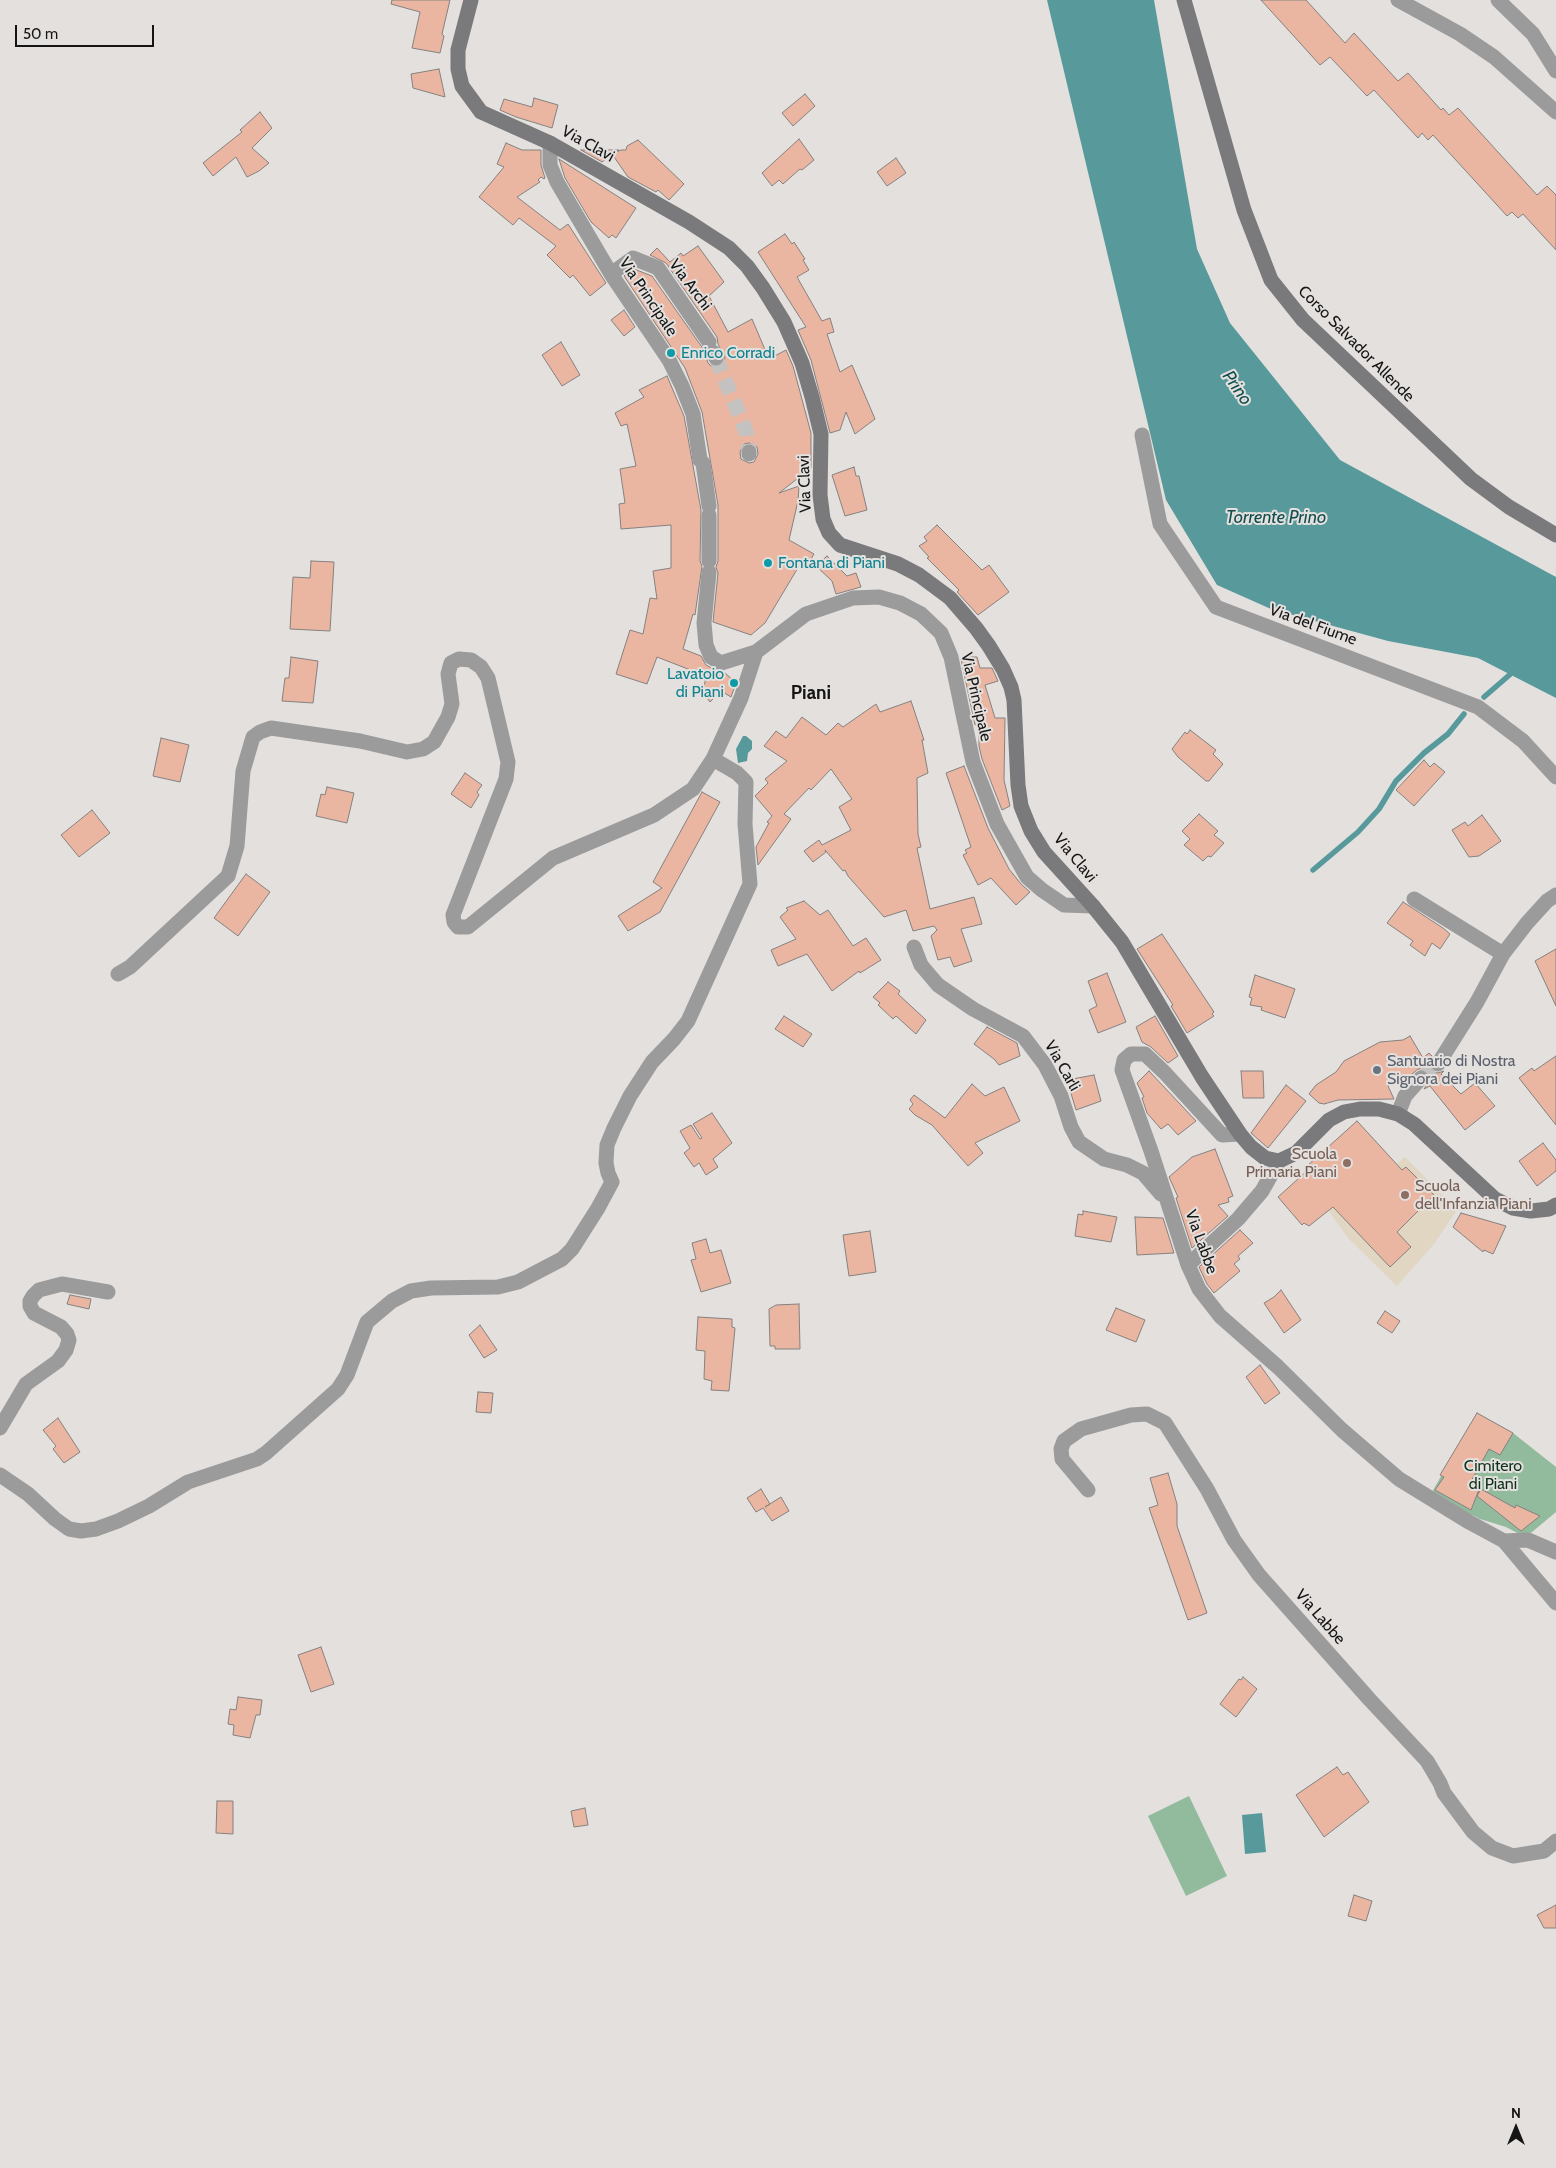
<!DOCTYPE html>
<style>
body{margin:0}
#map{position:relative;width:1556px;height:2168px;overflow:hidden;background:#e3e0de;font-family:Cabin,sans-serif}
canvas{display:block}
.north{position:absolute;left:1491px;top:2103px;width:50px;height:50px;-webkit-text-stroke:4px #e3e0de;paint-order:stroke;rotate:0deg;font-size:14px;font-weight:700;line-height:20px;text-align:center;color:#161515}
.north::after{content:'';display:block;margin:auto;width:18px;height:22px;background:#161515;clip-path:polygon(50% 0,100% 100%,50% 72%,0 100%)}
.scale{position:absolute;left:15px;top:25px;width:139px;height:22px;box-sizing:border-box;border:2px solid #161515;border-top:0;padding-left:6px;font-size:15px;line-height:18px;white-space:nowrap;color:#161515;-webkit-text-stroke:4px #e3e0de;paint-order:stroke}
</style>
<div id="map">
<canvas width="1556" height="2168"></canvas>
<div class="north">N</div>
<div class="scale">50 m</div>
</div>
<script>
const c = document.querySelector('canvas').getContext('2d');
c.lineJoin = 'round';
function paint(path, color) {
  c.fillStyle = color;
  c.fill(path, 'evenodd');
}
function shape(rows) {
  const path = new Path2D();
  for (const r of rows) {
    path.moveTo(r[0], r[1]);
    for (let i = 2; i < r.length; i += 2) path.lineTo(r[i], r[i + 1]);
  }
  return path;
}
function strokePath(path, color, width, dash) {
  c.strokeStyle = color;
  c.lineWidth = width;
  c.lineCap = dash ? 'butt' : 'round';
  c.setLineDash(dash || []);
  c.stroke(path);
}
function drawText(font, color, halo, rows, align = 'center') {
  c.font = font + ' Cabin,sans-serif';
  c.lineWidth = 4;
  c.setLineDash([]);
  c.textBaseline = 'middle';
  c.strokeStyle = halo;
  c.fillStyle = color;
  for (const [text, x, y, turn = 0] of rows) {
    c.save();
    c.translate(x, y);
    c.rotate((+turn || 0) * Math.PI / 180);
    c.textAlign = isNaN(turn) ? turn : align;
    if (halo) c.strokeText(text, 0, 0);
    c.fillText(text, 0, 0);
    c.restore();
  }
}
const education = shape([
 [1357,1121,1397,1164,1405,1157,1457,1210,1434,1244,1397,1286,1348,1238,1303,1175,1307,1166]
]);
const green = shape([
 [1477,1413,1513,1433,1556,1467,1556,1512,1532,1532,1523,1536,1506,1527,1480,1519,1431,1494],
 [1189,1796,1227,1876,1186,1896,1148,1816]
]);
const water = shape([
 [1047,0,1154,0,1197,249,1230,323,1340,460,1556,577,1556,698,1478,658,1388,641,1271,609,1217,585,1166,500],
 [743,736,746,736,752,741,752,749,748,753,747,761,738,763,736,749],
 [1262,1813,1266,1852,1245,1854,1242,1815]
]);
const stream = shape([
 [1484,697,1514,671],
 [1313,870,1358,832,1379,809,1396,781,1424,753,1448,734,1464,714]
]);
const building = shape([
 [392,0,450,0,442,34,444,36,440,53,412,48,420,12,391,4,392,0],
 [1261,0,1306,0,1345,43,1354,33,1398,81,1408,73,1441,110,1443,108,1449,115,1458,108,1537,195,1547,186,1556,195,1556,250,1523,214,1518,218,1512,212,1507,216,1433,135,1428,140,1422,133,1418,138,1374,90,1367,96,1330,57,1320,65,1261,0],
 [439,69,445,97,413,88,411,74,439,69],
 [805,94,815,106,793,126,782,113,805,94],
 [534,98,558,105,552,128,516,117,500,110,504,99,532,107,534,98],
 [260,112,272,128,252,148,269,163,259,171,247,177,236,157,213,176,203,163,242,132,240,130,260,112],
 [799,139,814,160,802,170,800,169,783,184,779,180,772,186,762,173,799,139],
 [638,140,684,184,669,200,658,190,656,192,628,177,612,154,621,150,626,150,627,146,638,140],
 [506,143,522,150,541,150,541,165,545,178,544,179,541,177,538,180,540,182,517,197,560,230,568,224,606,283,590,296,573,275,570,278,547,255,556,246,519,218,513,225,479,197,504,167,497,164,506,143],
 [581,150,619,150,602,162,581,150],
 [896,158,906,173,887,186,877,172,896,158],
 [559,159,636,208,616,238,612,235,609,238,591,222,565,178,559,159],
 [785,234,792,244,794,242,805,259,803,260,809,270,797,277,822,321,830,318,834,332,827,334,840,372,852,365,875,419,855,434,846,412,840,430,830,433,811,360,798,330,806,327,758,252,785,234],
 [698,246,724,282,709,296,728,332,752,319,769,359,786,350,793,366,811,433,811,468,779,493,799,486,798,501,789,540,814,554,805,569,799,566,765,623,751,635,713,622,718,573,716,567,718,561,718,505,702,412,685,368,624,276,634,269,652,276,704,350,708,363,711,366,720,367,725,358,718,344,717,337,666,263,650,255,657,248,670,262,681,253,683,256,698,246],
 [749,443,757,447,758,454,754,462,749,463,741,459,740,452,744,444,749,443],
 [624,310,635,327,624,336,611,320,624,310],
 [561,342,580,375,562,386,542,355,561,342],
 [667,376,684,416,701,510,700,561,702,566,695,615,693,614,683,649,701,656,706,665,717,671,724,672,736,683,731,697,721,691,710,702,703,693,706,676,657,657,647,684,616,674,630,630,643,634,650,598,657,599,653,571,671,568,671,525,621,529,619,504,625,503,620,469,636,466,627,424,621,426,615,413,644,397,639,390,667,376],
 [854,467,856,476,859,476,867,510,845,516,832,475,854,467],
 [937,525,982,570,989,565,1009,592,978,615,957,592,959,590,927,558,929,557,919,546,927,541,924,537,937,525],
 [827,556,847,576,856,573,861,587,836,594,832,581,816,566,827,556],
 [311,561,334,562,330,631,290,629,293,577,310,578,311,561],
 [291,657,318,661,313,703,282,701,285,678,289,678,291,657],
 [967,657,977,657,980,668,992,668,998,681,985,685,995,718,1005,718,1004,780,1010,806,1002,810,982,759,979,746,979,724,975,725,961,659,967,657],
 [911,701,924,740,922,740,928,773,917,778,918,834,921,847,917,848,930,909,974,897,982,924,961,929,972,961,954,967,950,957,938,960,931,936,937,930,934,926,913,931,906,910,884,917,848,876,845,870,843,871,825,850,826,852,813,862,804,851,819,840,822,845,851,830,839,807,852,799,831,769,811,790,809,788,784,814,791,819,758,865,756,847,769,823,767,822,772,816,755,796,768,783,765,779,787,761,764,746,776,731,786,738,802,717,826,735,838,723,843,727,876,704,880,712,911,701],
 [1190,730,1216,750,1213,754,1223,764,1209,781,1206,781,1178,757,1172,749,1185,732,1187,734,1190,730],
 [161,738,189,745,180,782,153,776,161,738],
 [1424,760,1430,767,1434,763,1445,772,1414,806,1396,790,1424,760],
 [964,766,988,828,1009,869,1021,884,1030,892,1016,905,991,878,978,885,963,855,967,853,965,850,971,847,946,773,964,766],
 [465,773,482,785,477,792,479,795,471,808,451,794,465,773],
 [327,787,354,793,347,823,316,816,321,794,325,795,327,787],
 [702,792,720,802,660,912,628,931,618,916,662,888,653,882,702,792],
 [92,810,110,833,79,857,61,835,92,810],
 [1199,814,1218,831,1214,835,1224,843,1211,857,1208,856,1203,861,1184,845,1190,839,1182,831,1199,814],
 [1482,815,1501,841,1479,856,1469,857,1452,830,1465,822,1468,826,1482,815],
 [246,874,270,892,238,936,214,918,246,874],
 [804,901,820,915,828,910,853,946,866,938,881,960,860,973,859,971,832,991,807,954,778,966,771,950,796,939,780,917,788,910,786,908,804,901],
 [1403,902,1443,928,1450,934,1440,949,1432,943,1425,956,1410,945,1413,941,1387,923,1403,902],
 [1162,934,1214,1012,1212,1014,1214,1016,1187,1033,1171,1006,1173,1005,1137,949,1162,934],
 [1556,949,1556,1006,1535,961,1556,949],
 [1107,973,1126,1022,1098,1033,1089,1010,1097,1006,1088,981,1107,973],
 [1255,975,1295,989,1285,1018,1261,1010,1262,1007,1250,1005,1252,998,1249,997,1255,975],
 [888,982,900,991,898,994,926,1020,916,1034,896,1016,893,1019,878,1005,880,1003,873,997,888,982],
 [784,1016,812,1034,803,1047,775,1029,784,1016],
 [1155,1016,1178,1056,1168,1063,1151,1047,1142,1042,1136,1027,1155,1016],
 [987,1027,1017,1043,1020,1056,999,1065,994,1059,974,1044,987,1027],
 [1410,1036,1423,1058,1429,1053,1432,1056,1429,1064,1433,1072,1438,1073,1444,1071,1441,1074,1461,1094,1475,1083,1495,1106,1465,1130,1430,1086,1424,1089,1430,1080,1430,1076,1422,1069,1418,1069,1411,1075,1388,1086,1394,1099,1338,1100,1324,1104,1319,1103,1309,1094,1316,1085,1336,1072,1344,1061,1380,1042,1403,1040,1410,1036],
 [1556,1056,1556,1125,1519,1078,1532,1068,1534,1071,1556,1056],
 [1149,1071,1196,1121,1178,1135,1168,1124,1161,1129,1147,1113,1142,1098,1144,1097,1137,1083,1149,1071],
 [1241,1071,1263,1071,1264,1098,1243,1098,1241,1071],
 [1094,1075,1101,1101,1076,1110,1067,1080,1094,1075],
 [972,1084,985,1096,1004,1087,1020,1121,975,1143,983,1153,968,1166,932,1125,915,1115,909,1109,913,1104,910,1100,914,1095,945,1118,972,1084],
 [1286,1085,1306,1101,1268,1148,1251,1133,1286,1085],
 [712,1113,732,1143,713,1159,718,1167,706,1175,699,1163,694,1167,684,1153,690,1148,680,1131,691,1125,700,1139,702,1138,693,1124,712,1113],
 [1357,1121,1402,1170,1406,1167,1434,1195,1397,1232,1411,1247,1390,1267,1333,1207,1309,1226,1304,1223,1302,1225,1278,1197,1309,1169,1307,1166,1357,1121],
 [1543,1143,1556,1160,1556,1171,1537,1186,1519,1161,1543,1143],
 [1215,1149,1233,1196,1228,1198,1229,1202,1218,1205,1228,1216,1192,1248,1176,1198,1178,1197,1169,1177,1192,1157,1215,1149],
 [1083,1211,1117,1217,1111,1242,1075,1236,1078,1214,1083,1215,1083,1211],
 [1461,1213,1506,1226,1493,1254,1484,1250,1483,1252,1453,1227,1461,1213],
 [1135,1217,1163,1218,1174,1253,1137,1255,1135,1217],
 [1240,1230,1253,1243,1238,1256,1240,1259,1234,1264,1240,1271,1214,1293,1207,1284,1199,1267,1240,1230],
 [870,1231,876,1272,849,1276,843,1235,870,1231],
 [706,1239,710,1253,721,1250,731,1283,701,1292,691,1260,696,1259,692,1243,706,1239],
 [1281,1290,1301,1320,1284,1333,1264,1303,1274,1297,1281,1290],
 [70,1295,91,1299,89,1309,67,1304,70,1295],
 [799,1304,800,1349,775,1349,775,1346,770,1346,769,1309,776,1305,799,1304],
 [1116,1308,1145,1320,1136,1342,1106,1330,1116,1308],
 [1385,1311,1400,1321,1392,1333,1377,1323,1385,1311],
 [698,1317,732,1319,732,1327,735,1328,729,1391,711,1390,712,1381,704,1379,705,1351,696,1350,698,1317],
 [480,1325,497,1350,484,1358,469,1335,480,1325],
 [1260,1365,1280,1393,1265,1404,1246,1377,1260,1365],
 [478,1392,493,1393,491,1413,476,1412,478,1392],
 [1477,1413,1513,1433,1500,1455,1489,1449,1470,1483,1480,1487,1471,1510,1435,1490,1444,1477,1440,1475,1477,1413],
 [58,1418,80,1452,64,1463,53,1449,56,1446,43,1430,58,1418],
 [1168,1473,1177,1504,1177,1526,1207,1613,1188,1620,1149,1508,1158,1505,1150,1478,1168,1473],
 [761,1489,770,1504,765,1507,781,1497,789,1511,772,1521,763,1508,756,1512,747,1498,761,1489],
 [1481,1489,1515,1508,1516,1505,1540,1516,1521,1531,1477,1496,1481,1489],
 [321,1647,334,1684,311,1692,298,1655,321,1647],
 [1243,1677,1257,1689,1236,1717,1220,1704,1239,1679,1241,1680,1243,1677],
 [238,1697,262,1700,260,1715,256,1715,250,1738,233,1735,234,1725,228,1724,230,1709,236,1710,238,1697],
 [1337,1767,1343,1775,1348,1772,1369,1802,1324,1837,1296,1795,1337,1767],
 [217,1801,233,1801,233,1834,216,1833,217,1801],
 [585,1808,588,1825,574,1827,571,1811,585,1808],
 [1354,1895,1372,1901,1366,1921,1348,1916,1354,1895],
 [1556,1905,1556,1928,1544,1928,1537,1915,1556,1905]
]);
const streetTunnel = shape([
 [716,358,747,434,749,452],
 [1421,1078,1438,1064]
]);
const street = shape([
 [1398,0,1460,34,1494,57,1556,112],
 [1498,0,1533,34,1556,71],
 [550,143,550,165,557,182,611,274,669,360,682,386,693,414,700,460,703,463,709,506],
 [611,274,633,258,658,268,709,342],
 [713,352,716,358],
 [1142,435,1160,524,1216,607,1478,707,1523,741,1556,777],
 [749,452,749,454],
 [709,515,709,561],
 [709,572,704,623,706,645,711,657,721,663,756,652,806,614,853,598,879,597,900,603,921,614,941,633,951,657,973,762,997,824,1027,877,1042,890,1064,905,1093,906],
 [1414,899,1503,954],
 [914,947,921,965,938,985,973,1009,1023,1036,1045,1065,1061,1096,1071,1127,1079,1142,1104,1159,1127,1165,1143,1173,1161,1194],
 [118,974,130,967,228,876,237,846,243,771,253,737,260,732,271,728,360,741,407,752,423,749,434,742,448,717,452,704,448,674,451,663,459,659,471,660,481,667,488,678,508,762,506,779,453,915,454,922,458,927,468,927,553,858,654,815,693,789,713,759,741,698,756,652],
 [1438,1064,1477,1002,1503,954,1527,923,1547,901,1556,895],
 [1398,1114,1405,1096,1421,1078],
 [1240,1134,1222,1135,1165,1073,1145,1054,1131,1054,1124,1060,1122,1070,1151,1151,1188,1265,1199,1289,1220,1316,1278,1367,1342,1430,1399,1479,1469,1522,1504,1541,1556,1603],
 [1188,1265,1238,1219,1262,1191,1279,1161],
 [0,1428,26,1384,58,1361,66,1350,69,1340,67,1334,61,1327,34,1313,30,1306,30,1301,33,1296,39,1290,62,1284,108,1292],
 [0,1475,28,1494,55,1519,69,1529,81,1531,96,1529,118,1521,149,1506,188,1482,257,1459,266,1453,338,1389,347,1375,367,1322,392,1301,411,1291,431,1288,498,1287,518,1282,562,1259,572,1249,598,1208,612,1182,608,1173,606,1163,607,1145,614,1128,630,1096,652,1062,674,1039,688,1021,750,884,745,824,746,782,737,773,713,759],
 [1088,1490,1062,1459,1061,1449,1064,1441,1081,1429,1131,1415,1147,1414,1165,1423,1207,1489,1234,1540,1259,1575,1370,1700,1427,1761,1440,1783,1444,1793,1473,1832,1492,1848,1513,1856,1544,1851,1556,1841],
 [1504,1541,1528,1540,1556,1552]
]);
const secondary = shape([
 [471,0,458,50,458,69,462,86,481,112,550,143,689,222,729,248,747,266,763,288,784,322,802,363,812,397,821,434,820,495,823,519,829,533,840,545,898,564,919,575,950,598,976,628,989,646,1003,669,1011,687,1014,700,1018,785,1021,806,1031,831,1044,852,1093,906,1122,942,1202,1077,1240,1134,1251,1147,1265,1158,1279,1161,1296,1153,1329,1120,1344,1112,1360,1109,1379,1109,1398,1114,1414,1124,1495,1199,1513,1208,1531,1211,1549,1209,1556,1205],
 [1184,0,1244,210,1271,280,1303,320,1471,479,1509,507,1556,535]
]);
const markers = [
 [671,353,5,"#0f9aa8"],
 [768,563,5,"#0f9aa8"],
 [734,683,5,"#0f9aa8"],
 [1377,1070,5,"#6b7280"],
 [1347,1163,5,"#8d6e63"],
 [1405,1195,5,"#8d6e63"]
];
const streetNames = [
 ["Via Clavi",588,144,29],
 ["Via Archi",690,285,53],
 ["Via Principale",648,297,56],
 ["Corso Salvador Allende",1356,344,45],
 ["Via Clavi",805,484,-92],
 ["Via del Fiume",1313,625,20],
 ["Via Principale",976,697,77],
 ["Via Clavi",1075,858,50],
 ["Via Carli",1062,1066,60],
 ["Via Labbe",1201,1242,70],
 ["Via Labbe",1320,1617,49]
];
const cultureNames = [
 ["Enrico Corradi",681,353],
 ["Fontana di Piani",778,563],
 ["Lavatoio",724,674,"right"],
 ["di Piani",724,692,"right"]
];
const worshipNames = [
 ["Santuario di Nostra",1387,1061],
 ["Signora dei Piani",1387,1079]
];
const educationNames = [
 ["Scuola",1337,1154],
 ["Primaria Piani",1337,1172],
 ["Scuola",1415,1186,"left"],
 ["dell'Infanzia Piani",1415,1204,"left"]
];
const parkNames = [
 ["Cimitero",1493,1466],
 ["di Piani",1493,1484]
];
const waterNames = [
 ["Prino",1237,388,55],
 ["Torrente Prino",1276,518]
];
const quarterNames = [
 ["Piani",811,693]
];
paint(education, '#e0d6c1');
paint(green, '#92ba9c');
paint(water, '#589a9c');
strokePath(stream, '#589a9c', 5.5);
paint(building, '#eab6a1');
strokePath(building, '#848180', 1);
strokePath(streetTunnel, '#c4c2c0', 15, [15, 8]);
strokePath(street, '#9b9b9c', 15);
strokePath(secondary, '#7a797b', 15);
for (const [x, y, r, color] of markers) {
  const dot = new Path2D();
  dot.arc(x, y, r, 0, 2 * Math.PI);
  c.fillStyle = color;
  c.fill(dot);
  strokePath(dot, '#e3e0de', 2);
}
drawText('16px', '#161515', '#e3e0de', streetNames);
drawText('16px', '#0d838f', '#e3e0de', cultureNames, 'left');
drawText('16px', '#5b616d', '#e3e0de', worshipNames, 'left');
drawText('16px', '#785e54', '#e3e0de', educationNames, 'right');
drawText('16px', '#0e311a', '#e3e0de', parkNames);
drawText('italic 18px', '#124e4f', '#e3e0de', waterNames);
drawText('bold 19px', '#161515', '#e3e0de', quarterNames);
</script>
